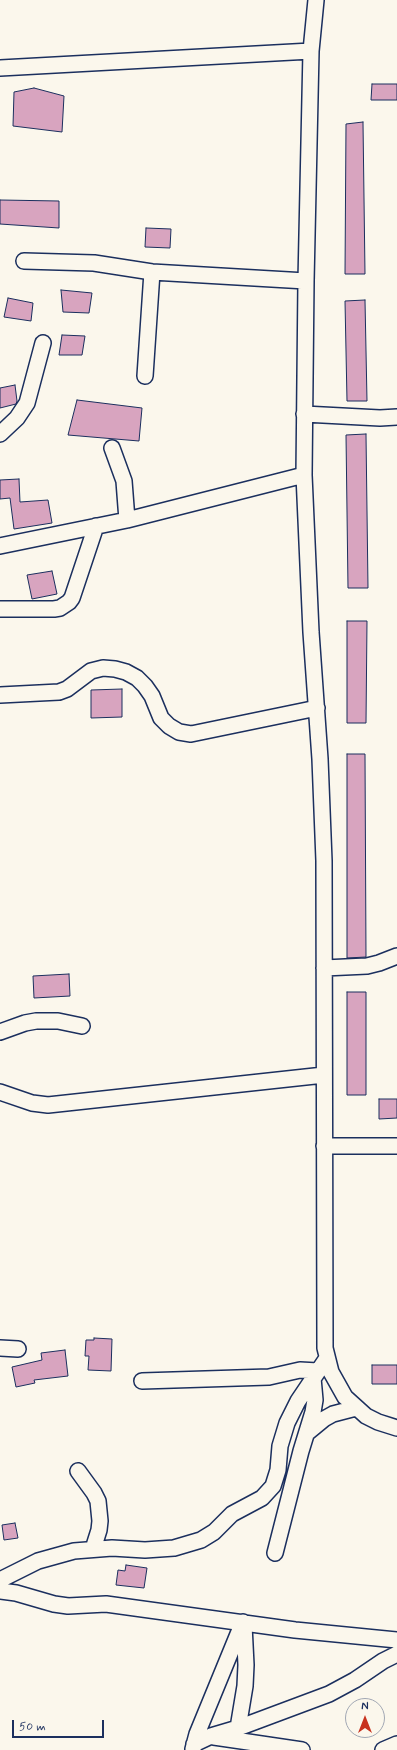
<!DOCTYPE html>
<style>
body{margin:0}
#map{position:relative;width:397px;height:1750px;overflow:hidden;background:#fbf7ec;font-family:Mynerve,sans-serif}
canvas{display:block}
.north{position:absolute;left:345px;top:1698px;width:40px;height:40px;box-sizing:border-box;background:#fbf7ec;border:1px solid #a1a7b3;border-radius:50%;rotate:0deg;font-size:11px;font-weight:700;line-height:16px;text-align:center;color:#1b2f5e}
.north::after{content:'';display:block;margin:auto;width:14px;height:18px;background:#c8321e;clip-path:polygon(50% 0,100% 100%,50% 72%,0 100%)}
.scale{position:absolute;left:12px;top:1720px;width:92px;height:18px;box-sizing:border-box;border:2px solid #1b2f5e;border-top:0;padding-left:5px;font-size:12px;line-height:14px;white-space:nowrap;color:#1b2f5e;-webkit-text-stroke:3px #fbf7ec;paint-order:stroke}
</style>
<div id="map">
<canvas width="397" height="1750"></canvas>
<div class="north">N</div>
<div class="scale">50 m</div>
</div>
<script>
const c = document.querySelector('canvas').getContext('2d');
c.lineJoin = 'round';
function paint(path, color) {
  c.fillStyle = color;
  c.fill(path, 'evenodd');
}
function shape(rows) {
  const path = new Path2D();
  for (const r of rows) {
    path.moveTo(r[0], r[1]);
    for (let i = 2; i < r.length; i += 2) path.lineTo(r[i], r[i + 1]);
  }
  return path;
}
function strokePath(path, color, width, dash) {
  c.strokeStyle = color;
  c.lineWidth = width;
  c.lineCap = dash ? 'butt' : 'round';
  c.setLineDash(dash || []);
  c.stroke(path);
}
const building = shape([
 [372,84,397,84,397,100,371,100,372,84],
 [34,88,64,96,62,132,13,126,14,92,34,88],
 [363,122,365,274,345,274,346,124,363,122],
 [0,200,59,201,59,228,0,224,0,200],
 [146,228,171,229,170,248,145,247,146,228],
 [61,290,92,293,89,313,63,312,61,290],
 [8,298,33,303,31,321,4,317,8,298],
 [365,300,367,401,347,401,345,301,365,300],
 [62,335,85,336,82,355,59,355,62,335],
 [15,385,17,401,16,404,0,408,0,388,15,385],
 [77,400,142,408,139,441,68,435,77,400],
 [366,434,368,588,348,588,346,435,366,434],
 [19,479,20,502,48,500,52,523,14,529,10,498,0,499,0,480,19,479],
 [52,571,57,594,32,599,27,575,52,571],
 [347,621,367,621,366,723,347,723,347,621],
 [122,689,122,717,91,718,91,690,122,689],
 [347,754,365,754,366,957,347,958,347,754],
 [69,974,70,996,34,998,33,976,69,974],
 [347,992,366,992,366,1095,347,1095,347,992],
 [379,1099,397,1099,397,1118,379,1119,379,1099],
 [94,1338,112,1339,111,1371,88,1370,89,1356,85,1356,86,1340,94,1340,94,1338],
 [65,1350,68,1376,34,1380,35,1383,16,1387,12,1367,42,1360,41,1353,65,1350],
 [372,1365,397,1365,397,1384,372,1384,372,1365],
 [15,1523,18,1538,4,1540,2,1525,15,1523],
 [126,1565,147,1568,144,1588,116,1585,118,1570,125,1571,126,1565]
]);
const minor = shape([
 [316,0,311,51,306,281,304,475,311,632,320,759,324,861,325,1348,331,1372,345,1397,366,1416,378,1422,397,1428],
 [0,68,311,51],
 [24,261,94,263,152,272,306,281],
 [145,376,152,272],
 [304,414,380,418,397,417],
 [0,434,17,418,27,403,43,343],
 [112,448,124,481,127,520],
 [0,546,127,520,304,475],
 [0,609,54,609,60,608,69,602,72,598,96,526],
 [0,695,59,692,67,689,91,671,103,668,115,669,126,672,137,678,145,686,152,696,161,718,169,726,179,732,191,734,317,708],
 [324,968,367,966,379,963,397,956],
 [0,1032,25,1023,36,1021,58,1021,82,1026],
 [0,1092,32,1103,48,1105,324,1075],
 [324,1146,397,1146],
 [0,1348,18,1349],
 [142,1381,269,1377,300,1370,318,1371],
 [307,1433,324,1419,333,1414,356,1408],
 [78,1471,94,1493,98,1501,100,1521,99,1530,93,1549],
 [275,1553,301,1451,313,1412,315,1400,313,1378],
 [0,1580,38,1561,74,1551,112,1548,145,1550,174,1548,201,1540,214,1532,232,1514,262,1498,273,1486,278,1470,280,1446,287,1423,298,1401,327,1358],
 [0,1591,16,1593,54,1604,68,1606,106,1604,295,1630,397,1640],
 [238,1728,245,1686,246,1665,244,1625],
 [214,1737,302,1750],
 [194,1744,211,1736,238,1728,329,1694,355,1680,383,1661,397,1654],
 [193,1749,197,1734,243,1622],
 [383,1750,397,1744]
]);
paint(building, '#d8a4bf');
strokePath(building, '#1b2f5e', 1);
strokePath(minor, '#1b2f5e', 18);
strokePath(minor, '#fbf7ec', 15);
</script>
